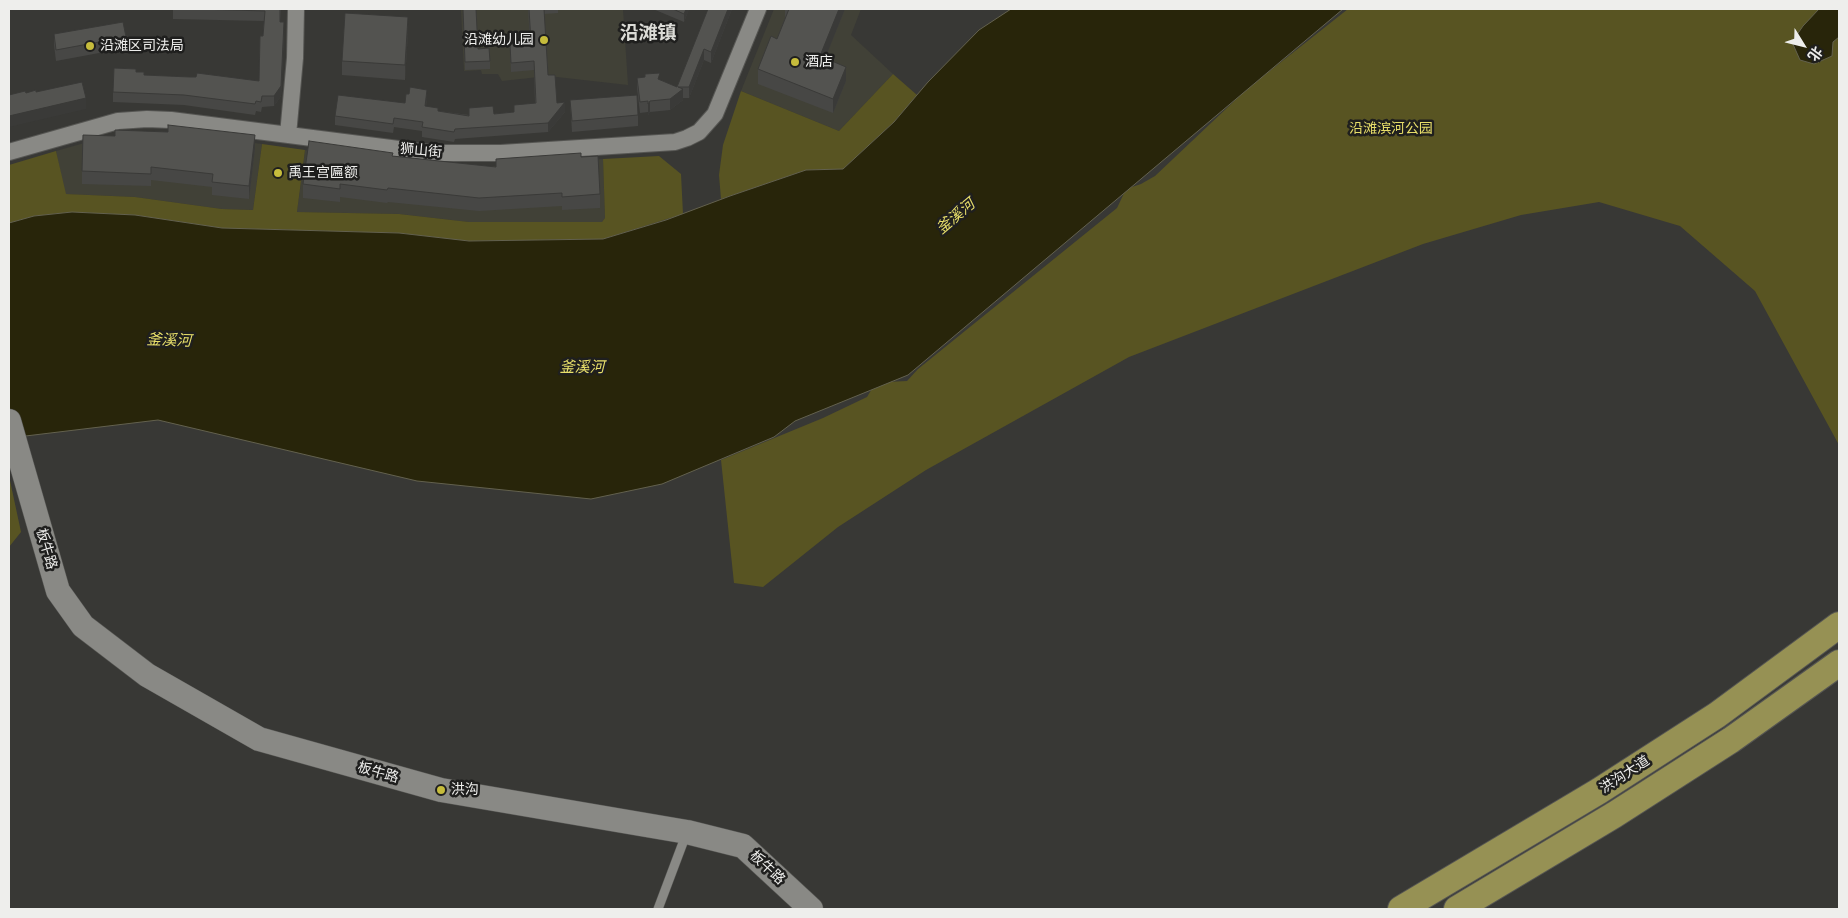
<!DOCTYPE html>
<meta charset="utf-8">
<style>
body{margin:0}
#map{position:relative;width:1848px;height:918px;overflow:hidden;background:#383835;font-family:"Space Grotesk","Noto Sans SC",sans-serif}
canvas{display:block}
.frame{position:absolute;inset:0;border:10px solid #eeeeec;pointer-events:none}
.north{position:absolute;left:1778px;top:20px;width:50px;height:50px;-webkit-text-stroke:4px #1f1f1e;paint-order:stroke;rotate:126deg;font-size:14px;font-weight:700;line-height:20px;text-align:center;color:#eeeeec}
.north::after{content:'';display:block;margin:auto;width:18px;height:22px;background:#eeeeec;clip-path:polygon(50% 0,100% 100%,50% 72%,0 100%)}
</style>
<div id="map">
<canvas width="1848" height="918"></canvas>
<div class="frame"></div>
<div class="north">北</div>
</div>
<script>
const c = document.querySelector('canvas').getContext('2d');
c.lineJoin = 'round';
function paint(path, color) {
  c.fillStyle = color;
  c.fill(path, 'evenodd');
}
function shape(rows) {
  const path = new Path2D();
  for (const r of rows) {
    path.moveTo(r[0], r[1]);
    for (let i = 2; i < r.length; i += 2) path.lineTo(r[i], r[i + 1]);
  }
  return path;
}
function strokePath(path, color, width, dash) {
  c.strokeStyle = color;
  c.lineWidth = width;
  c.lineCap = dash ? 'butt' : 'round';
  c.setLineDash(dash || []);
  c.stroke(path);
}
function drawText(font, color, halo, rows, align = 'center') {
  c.font = font + ' "Space Grotesk","Noto Sans SC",sans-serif';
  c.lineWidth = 5;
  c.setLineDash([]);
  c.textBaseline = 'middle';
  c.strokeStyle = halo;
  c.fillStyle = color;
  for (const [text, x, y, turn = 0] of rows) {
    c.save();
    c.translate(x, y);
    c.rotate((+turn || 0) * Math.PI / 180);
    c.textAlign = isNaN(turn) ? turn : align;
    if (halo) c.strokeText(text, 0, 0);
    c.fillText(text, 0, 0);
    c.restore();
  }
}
const built = shape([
 [472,9,623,9,628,85,548,76,502,81,498,74,482,74,481,70,464,71,461,10],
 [774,9,861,9,851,35,893,74,839,131,741,91],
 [200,136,262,144,253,210,222,209,135,197,65,194,56,151,88,142],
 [305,150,428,166,465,168,603,159,605,218,602,222,469,222,399,214,297,212]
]);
const green = shape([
 [1348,9,1839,9,1839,445,1755,291,1680,226,1599,202,1521,215,1423,244,1129,357,926,470,838,527,763,587,734,583,721,460,823,418,867,397,873,387,887,382,907,381,918,369,1117,208,1126,189,1141,184,1155,176,1247,89],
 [893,74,917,95,894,122,843,169,806,170,721,199,719,175,723,145,741,91,839,131],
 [262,144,305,150,297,212,399,214,469,222,602,222,605,218,603,159,659,156,681,174,683,214,603,239,469,241,399,233,222,228,135,215,72,212,34,216,9,223,9,165,56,151,66,194,135,197,222,209,253,210],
 [9,476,21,532,9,547]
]);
const water = shape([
 [1011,9,1343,9,908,375,795,421,774,437,662,484,591,499,417,481,158,420,9,438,9,223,34,216,72,212,135,215,222,228,399,233,469,241,603,239,666,220,730,196,806,170,843,169,894,122,928,82,979,30,1011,9],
 [1819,9,1839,9,1839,37,1833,42,1832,56,1814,64,1800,60,1792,42,1803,26,1819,9]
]);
const service = shape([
 [658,909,687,832]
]);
const minor = shape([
 [288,135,295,58,296,9],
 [9,152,118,121,147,119,171,120,430,153,501,153,675,142,687,138,699,132,715,114,758,9]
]);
const secondary = shape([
 [9,421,58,591,83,626,147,675,259,739,441,790,687,832,743,846,811,909]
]);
const primary = shape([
 [1401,909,1599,791,1717,715,1839,625],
 [1457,909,1614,815,1731,740,1839,663]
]);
const wall = shape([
 [173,9,281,9,280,22,284,33,281,96,274,106,262,107,261,112,256,111,255,115,184,105,113,102,113,92,136,72,144,75,259,81,264,21,173,19],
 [528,9,558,9,558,13,544,14,548,75,557,103,565,112,548,132,455,139,454,142,422,137,422,131,394,127,393,133,335,125,335,116,427,99,426,107,438,111,469,115,469,108,494,114,514,112,535,103,534,70,511,72,510,44,530,42],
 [653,9,689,9,684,22],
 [708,9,732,9,711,63,704,60,689,98,683,98,683,100,670,110,650,112,648,115,648,112,640,113,637,88,637,78,660,80,677,87],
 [785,9,845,9,825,58,846,81,833,113,758,84,758,69,777,39,785,18],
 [463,15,478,49,490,61,490,69,465,70],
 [408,32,405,80,342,75,342,61],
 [54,34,126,37,126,48,56,61,54,45],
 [570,100,638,115,638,126,572,132],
 [255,148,249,199,212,195,212,187,151,180,151,186,82,184,82,171],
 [393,156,496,167,496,159,581,157,600,194,600,208,562,210,562,206,479,211,388,202,387,203,340,197,340,202,303,198,303,184]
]);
const shadedWall = shape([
 [686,9,689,9,684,22,684,14],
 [728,9,732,9,711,63,711,52],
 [839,9,845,9,820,71,820,56],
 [408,17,408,32,405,80,405,65],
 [284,22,281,96,274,106,274,96],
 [704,49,704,60,689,98,689,87],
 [846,67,846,81,833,113,833,99],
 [683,89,683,100,670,110,670,99],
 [427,90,427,99,425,116,425,106],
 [86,98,86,109,9,127,9,116],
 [650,101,650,112,648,115,648,104],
 [565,102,565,112,548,132,548,123],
 [255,135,255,148,249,199,249,186]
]);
const building = shape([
 [198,9,280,9,280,22,284,22,281,86,274,96,262,96,261,102,256,101,255,104,184,95,113,92,114,68,136,69,136,72,144,72,144,75,190,77,196,77,197,73,259,81,260,36,263,36,265,11,198,9],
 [463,9,476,9,478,49,489,48,490,61,465,62,463,9],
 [529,9,544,9,548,75,555,75,557,103,565,102,548,123,455,129,454,132,422,127,423,122,394,118,393,124,335,116,338,95,405,103,406,94,409,94,410,87,427,90,425,106,438,108,438,111,469,116,469,108,493,106,494,114,514,112,514,105,536,103,534,61,511,63,510,44,531,42,529,9],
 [673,9,686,9,684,14,673,9],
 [708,9,728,9,711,52,704,49,689,87,678,87,683,89,670,99,650,101,648,104,648,101,640,102,637,78,645,77,645,74,660,73,658,79,677,87,708,9],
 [789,9,839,9,820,56,846,67,833,99,758,69,771,36,777,39,789,9],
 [345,13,408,17,405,65,342,61,345,13],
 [123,22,126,37,56,50,54,34,123,22],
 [82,82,86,98,9,116,9,95,25,91,26,93,36,90,36,92,82,82],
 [637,95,638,115,572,121,570,100,637,95],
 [168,125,255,135,249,186,212,182,213,174,151,167,151,174,82,171,83,135,115,136,115,130,168,132,168,125],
 [309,141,393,153,392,156,496,167,496,159,581,153,581,157,598,156,600,194,562,197,562,193,479,198,388,188,387,190,340,184,340,189,303,184,309,141]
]);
const markers = [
 [544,40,5,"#c6bc3c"],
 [90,46,5,"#c6bc3c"],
 [795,62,5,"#c6bc3c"],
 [278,173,5,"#c6bc3c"],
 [441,790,5,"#c6bc3c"]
];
const poiNames = [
 ["沿滩幼儿园",534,40,"right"],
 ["沿滩区司法局",100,46],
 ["酒店",805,62],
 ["禹王宫匾额",288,173],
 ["洪沟",451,790]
];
const parkNames = [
 ["沿滩滨河公园",1391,129]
];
const streetNames = [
 ["狮山街",421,151,5],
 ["板牛路",46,549,74],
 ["板牛路",378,773,16],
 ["洪沟大道",1625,775,-33],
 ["板牛路",767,868,43]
];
const waterNames = [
 ["釜溪河",956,217,-40],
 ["釜溪河",169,341,2],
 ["釜溪河",582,368]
];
const districtNames = [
 ["沿滩镇",648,34]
];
paint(built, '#414137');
paint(green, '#585422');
paint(water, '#28250a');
strokePath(water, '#63614e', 1);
strokePath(service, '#555552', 10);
strokePath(minor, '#555552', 18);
strokePath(secondary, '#555552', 25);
strokePath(primary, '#555552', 28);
strokePath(service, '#898985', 9);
strokePath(minor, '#898985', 16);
strokePath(secondary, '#898985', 24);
strokePath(primary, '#969154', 26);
paint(wall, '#474745');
paint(shadedWall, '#3a3a38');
paint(building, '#535350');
strokePath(building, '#3a3a38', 1);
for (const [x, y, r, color] of markers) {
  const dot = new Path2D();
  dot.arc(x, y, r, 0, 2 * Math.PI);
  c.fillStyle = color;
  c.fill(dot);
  strokePath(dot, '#1f1f1e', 2);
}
drawText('14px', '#eeeeec', '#1f1f1e', poiNames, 'left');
drawText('14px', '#e7dd69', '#1f1f1e', parkNames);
drawText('14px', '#eeeeec', '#1f1f1e', streetNames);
drawText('italic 15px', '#e8df6a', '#1f1f1e', waterNames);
drawText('bold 19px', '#dcdcd7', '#1f1f1e', districtNames);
</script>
